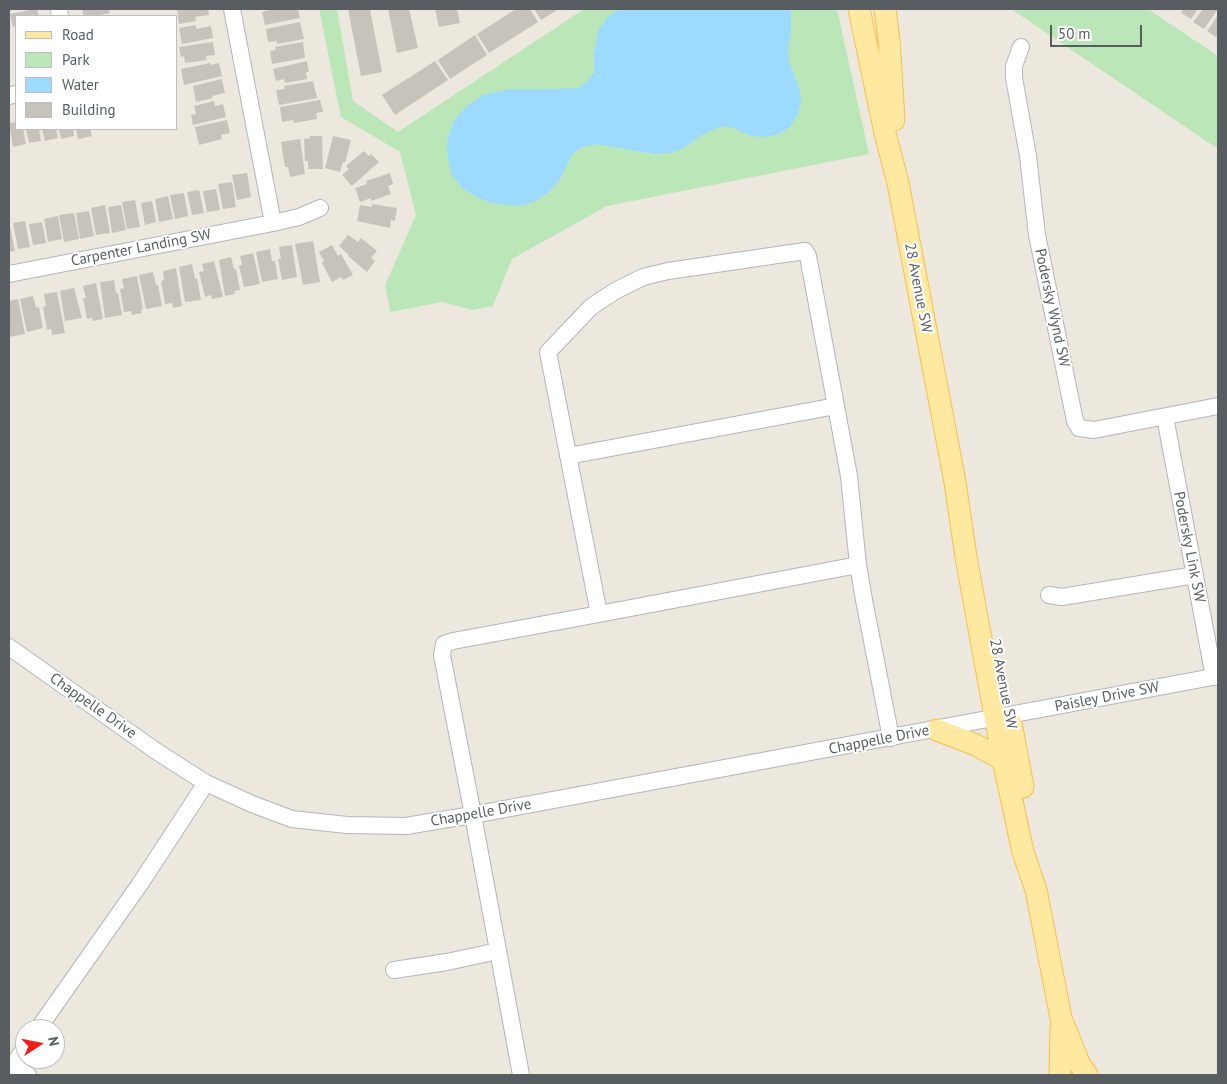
<!DOCTYPE html>
<style>
body{margin:0}
#map{position:relative;width:1227px;height:1084px;overflow:hidden;background:#ece8de;font-family:"PT Sans",sans-serif}
canvas{display:block}
.frame{position:absolute;inset:0;border:10px solid #585d61;pointer-events:none}
.legend{position:absolute;left:15px;top:15px;width:162px;height:115px;box-sizing:border-box;background:#fff;border:1px solid #bcbec0;margin:0;padding:6px 9px;list-style:none;font-size:15px;color:#585d61}
.legend li{display:flex;align-items:center;gap:10px;height:25px}
.legend b{width:25px;border:1px solid #bcbec0}
.north{position:absolute;left:15px;top:1019px;width:50px;height:50px;box-sizing:border-box;background:#fff;border:1px solid #bcbec0;border-radius:50%;rotate:79deg;font-size:14px;font-weight:700;line-height:20px;text-align:center;color:#585d61}
.north::after{content:'';display:block;margin:auto;width:18px;height:22px;background:#f61c1b;clip-path:polygon(50% 0,100% 100%,50% 72%,0 100%)}
.scale{position:absolute;left:1050px;top:25px;width:92px;height:22px;box-sizing:border-box;border:2px solid #585d61;border-top:0;padding-left:6px;font-size:15px;line-height:18px;white-space:nowrap;color:#585d61;-webkit-text-stroke:4px #fff;paint-order:stroke}
</style>
<div id="map">
<canvas width="1227" height="1084"></canvas>
<div class="frame"></div>
<ul class="legend">
<li><b style="height:6px;background:#ffe9a1"></b>Road</li>
<li><b style="height:14px;background:#bbe7b8"></b>Park</li>
<li><b style="height:14px;background:#9cdbff"></b>Water</li>
<li><b style="height:14px;background:#c7c3bb"></b>Building</li>
</ul>
<div class="north">N</div>
<div class="scale">50 m</div>
</div>
<script>
const c = document.querySelector('canvas').getContext('2d');
c.lineJoin = 'round';
function paint(path, color) {
  c.fillStyle = color;
  c.fill(path, 'evenodd');
}
function shape(rows) {
  const path = new Path2D();
  for (const r of rows) {
    path.moveTo(r[0], r[1]);
    for (let i = 2; i < r.length; i += 2) path.lineTo(r[i], r[i + 1]);
  }
  return path;
}
function strokePath(path, color, width, dash) {
  c.strokeStyle = color;
  c.lineWidth = width;
  c.lineCap = dash ? 'butt' : 'round';
  c.setLineDash(dash || []);
  c.stroke(path);
}
function drawText(font, color, halo, rows, align = 'center') {
  c.font = font + ' "PT Sans",sans-serif';
  c.lineWidth = 4;
  c.setLineDash([]);
  c.textBaseline = 'middle';
  c.strokeStyle = halo;
  c.fillStyle = color;
  for (const [text, x, y, turn = 0] of rows) {
    c.save();
    c.translate(x, y);
    c.rotate((+turn || 0) * Math.PI / 180);
    c.textAlign = isNaN(turn) ? turn : align;
    if (halo) c.strokeText(text, 0, 0);
    c.fillText(text, 0, 0);
    c.restore();
  }
}
const green = shape([
 [319,9,337,9,353,101,398,132,584,9,837,9,869,154,607,206,512,259,493,306,472,310,442,302,390,312,385,285,416,215,400,152,341,117],
 [1011,9,1148,9,1218,56,1218,149]
]);
const water = shape([
 [618,9,791,9,791,32,788,48,789,62,799,87,801,101,798,114,791,126,779,134,765,137,752,136,730,127,720,127,704,134,682,149,669,153,654,154,596,144,583,147,572,154,559,181,548,193,534,202,520,206,491,203,475,196,462,188,452,175,448,158,447,141,454,120,467,106,483,95,510,89,544,89,578,88,587,82,594,73,594,54,598,30,606,19]
]);
const building = shape([
 [35,9,37,9,39,16,16,16,16,26,13,27,10,14],
 [82,9,109,9,110,13,95,16,84,16],
 [177,9,208,9,209,15,195,17,196,21,179,24],
 [272,9,298,9,300,18,265,25,262,12],
 [348,9,370,9,382,72,361,76],
 [388,9,409,9,418,48,397,53],
 [435,9,457,9,460,23,439,27],
 [516,9,530,9,538,22,489,53,477,34],
 [534,9,559,9,541,20],
 [1183,9,1198,9,1191,19,1181,13],
 [1203,9,1218,9,1204,29,1193,22],
 [1218,15,1218,34,1216,37,1207,31],
 [300,22,304,39,277,44,277,41,268,42,266,29],
 [196,25,196,29,211,26,213,38,182,44,179,28],
 [475,35,487,55,450,79,438,60],
 [213,42,215,55,206,56,207,60,185,63,184,56,181,57,179,47],
 [303,42,305,58,272,64,270,51,276,50,275,47],
 [307,61,309,72,306,72,307,79,285,83,284,79,276,81,273,69],
 [435,61,448,80,395,115,382,95],
 [210,63,210,65,219,63,222,76,184,85,181,69],
 [222,79,225,93,212,96,213,98,196,102,193,86],
 [313,81,317,98,279,105,276,90,285,89,284,86],
 [320,100,323,112,316,113,317,119,294,123,293,120,282,122,280,107],
 [214,101,215,106,223,104,226,117,193,125,191,115,196,114,194,106],
 [227,120,230,133,221,135,222,139,199,145,195,127],
 [16,122,16,129,23,129,26,144,13,147,9,123],
 [26,129,39,129,41,141,29,143],
 [42,129,56,129,58,138,45,141],
 [59,129,73,129,74,136,61,139],
 [76,129,90,129,92,136,78,139],
 [310,136,322,136,323,169,308,169,308,161,305,161,304,139,310,138],
 [333,136,351,140,345,163,343,162,340,172,325,168],
 [300,139,305,174,290,177,288,167,285,167,281,142],
 [364,151,369,156,371,154,379,162,352,186,342,175,349,169,346,166],
 [247,173,251,197,237,200,232,175],
 [390,173,393,184,388,186,391,194,371,201,371,198,360,202,355,188,367,184,366,181],
 [232,182,236,207,223,209,218,184],
 [216,189,220,210,207,212,203,191],
 [199,190,204,213,192,215,187,192],
 [184,193,188,216,175,219,170,195],
 [168,196,173,219,159,222,155,199],
 [135,200,140,227,127,229,122,202],
 [152,201,156,222,145,225,141,203],
 [372,204,397,208,395,221,391,220,390,228,357,221,360,205,372,207],
 [105,205,110,233,96,235,91,208],
 [121,205,126,230,112,233,108,207],
 [89,211,94,236,80,239,76,213],
 [74,213,79,239,64,242,59,215],
 [58,216,62,239,48,242,44,219],
 [25,221,30,247,18,249,13,223],
 [42,222,46,243,33,245,29,224],
 [9,226,10,226,15,251,9,252],
 [348,235,358,242,361,238,377,251,371,258,375,261,367,272,348,256,349,255,339,246],
 [313,241,320,282,303,285,295,244],
 [292,245,297,277,282,280,278,259,281,259,279,247],
 [332,245,338,256,341,254,353,275,343,280,341,277,332,282,322,263,324,261,319,252],
 [270,249,272,261,275,261,278,279,262,282,256,252],
 [253,253,260,284,244,287,239,266,242,265,240,256],
 [231,257,234,269,236,269,240,290,234,291,235,294,225,296,219,260],
 [214,261,223,297,212,299,211,295,205,297,199,272,204,271,202,264],
 [192,264,195,279,197,278,201,300,185,302,179,267],
 [176,268,182,306,173,308,172,303,165,304,161,281,164,280,163,271],
 [153,272,156,285,158,285,162,306,146,309,139,275],
 [137,276,143,309,141,309,142,313,132,315,131,311,124,312,120,289,124,288,122,279],
 [114,280,116,293,118,293,122,315,105,318,100,282],
 [96,283,103,319,93,321,92,318,87,319,83,298,86,298,83,286],
 [74,288,82,318,65,321,60,291],
 [57,292,65,333,52,335,51,329,47,330,43,307,46,306,44,294],
 [33,296,36,308,39,307,43,328,27,332,20,299],
 [18,299,25,334,9,337,9,301]
]);
const minor = shape([
 [59,9,60,16],
 [1021,47,1014,66,1014,78,1028,156,1037,235,1075,421,1079,428,1094,430,1218,406],
 [9,96,16,94],
 [273,223,299,217,320,208],
 [9,274,273,223,232,9],
 [1165,417,1214,677],
 [568,456,836,406],
 [858,565,599,614,548,352,591,307,615,291,643,277,668,271,805,251,808,256,849,476,858,565,864,600,891,738],
 [1049,595,1062,597,1195,575],
 [9,647,156,751,206,783,252,804,292,819,347,825,406,826,478,814,1218,676],
 [394,970,447,962,498,951],
 [38,1029,140,884,206,783],
 [9,1063,28,1075],
 [9,1072,25,1047],
 [521,1075,473,815,442,655,444,644,453,641,599,614]
]);
const major = shape([
 [859,9,885,133,898,183,955,482,966,557,1003,760,1023,852,1036,890,1061,1018,1079,1063,1087,1075],
 [885,9,889,40,894,120],
 [1011,723,1023,787],
 [937,730,976,745,1003,760],
 [1060,1075,1061,1028]
]);
const streetNames = [
 ["Carpenter Landing SW",141,248,-11],
 ["28 Avenue SW",918,288,79],
 ["Podersky Wynd SW",1052,308,78],
 ["Podersky Link SW",1189,547,79],
 ["28 Avenue SW",1003,684,79],
 ["Paisley Drive SW",1107,697,-11],
 ["Chappelle Drive",93,706,35],
 ["Chappelle Drive",879,740,-11],
 ["Chappelle Drive",481,813,-10]
];
paint(green, '#bbe7b8');
paint(water, '#9cdbff');
paint(building, '#c7c3bb');
strokePath(minor, '#b2b6bb', 18);
strokePath(major, '#fcbc48', 23);
strokePath(minor, '#fff', 16);
strokePath(major, '#ffe9a1', 21);
drawText('15px', '#585d61', '#fff', streetNames);
</script>
